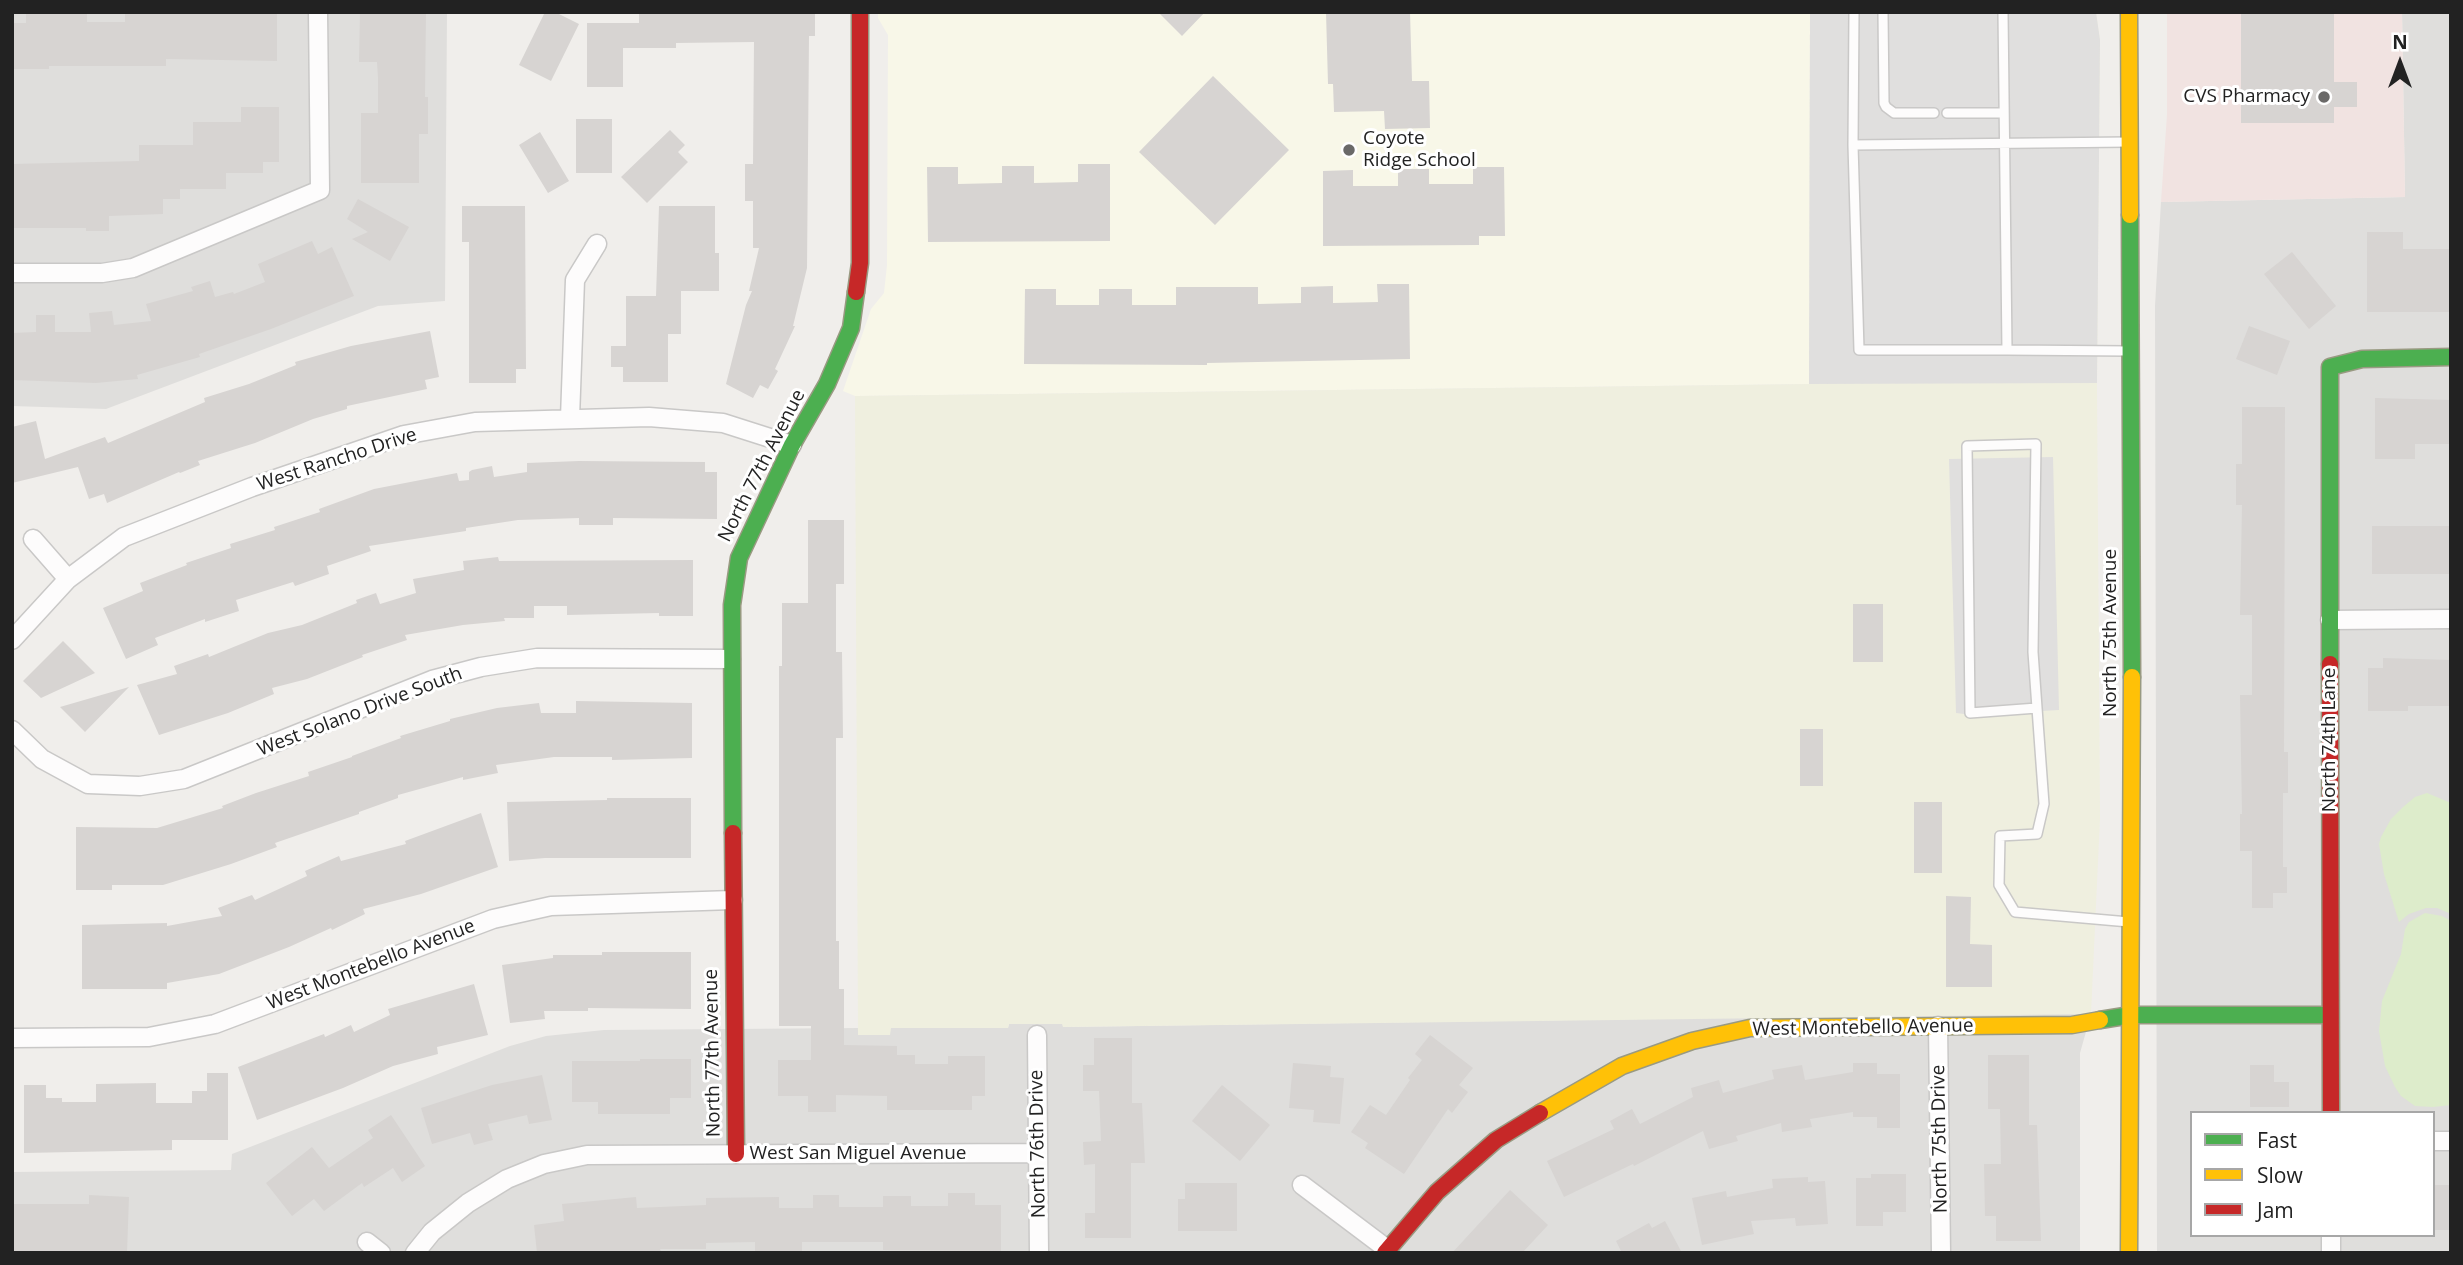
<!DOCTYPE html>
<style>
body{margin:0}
#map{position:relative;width:2463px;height:1265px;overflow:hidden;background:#f0eeeb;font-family:"Open Sans",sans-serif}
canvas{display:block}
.frame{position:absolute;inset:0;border:14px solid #222;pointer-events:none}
.legend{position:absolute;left:2190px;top:1111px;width:245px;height:126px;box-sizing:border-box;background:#fff;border:2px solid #a7a7a7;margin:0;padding:9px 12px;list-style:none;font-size:21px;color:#222}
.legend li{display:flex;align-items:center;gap:14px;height:35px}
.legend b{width:35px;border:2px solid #a7a7a7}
.north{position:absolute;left:2365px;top:28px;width:70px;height:70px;-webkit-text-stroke:5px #fff;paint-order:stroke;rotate:0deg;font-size:19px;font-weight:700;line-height:28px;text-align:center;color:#222}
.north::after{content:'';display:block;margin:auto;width:24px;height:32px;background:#222;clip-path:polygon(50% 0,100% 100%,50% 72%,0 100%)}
</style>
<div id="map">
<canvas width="2463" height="1265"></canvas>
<div class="frame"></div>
<ul class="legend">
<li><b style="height:9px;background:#4caf50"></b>Fast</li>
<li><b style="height:9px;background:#ffc107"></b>Slow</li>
<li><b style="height:9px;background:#c62828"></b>Jam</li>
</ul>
<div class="north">N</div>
</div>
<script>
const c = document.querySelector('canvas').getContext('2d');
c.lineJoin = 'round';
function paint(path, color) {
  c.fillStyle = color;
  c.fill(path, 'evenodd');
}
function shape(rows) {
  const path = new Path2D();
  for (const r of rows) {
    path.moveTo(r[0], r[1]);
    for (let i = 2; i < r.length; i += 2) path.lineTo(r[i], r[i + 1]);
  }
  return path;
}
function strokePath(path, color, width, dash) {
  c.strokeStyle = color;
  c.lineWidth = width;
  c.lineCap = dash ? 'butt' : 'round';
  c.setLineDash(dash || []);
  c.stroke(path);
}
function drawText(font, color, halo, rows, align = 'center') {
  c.font = font + ' "Open Sans",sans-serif';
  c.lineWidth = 6;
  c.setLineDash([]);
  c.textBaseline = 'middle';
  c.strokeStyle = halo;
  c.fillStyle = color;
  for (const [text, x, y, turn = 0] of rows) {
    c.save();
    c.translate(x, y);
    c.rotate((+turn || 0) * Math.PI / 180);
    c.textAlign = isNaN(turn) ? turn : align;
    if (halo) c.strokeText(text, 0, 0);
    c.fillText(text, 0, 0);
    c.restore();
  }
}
const residential = shape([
 [12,12,447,12,445,301,378,306,106,409,12,406],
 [2402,12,2451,12,2451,1253,2157,1253,2155,306,2161,202,2405,197],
 [2192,1113,2433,1113,2433,1235,2192,1235],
 [2075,1013,2091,1014,2080,1053,2080,1253,12,1253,12,1172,231,1170,232,1154,510,1046,546,1036,604,1030,858,1028,858,1035,890,1035,890,1028,1008,1028,1009,1024,1063,1024,1063,1027]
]);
const commercial = shape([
 [2167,12,2402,12,2405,197,2161,202,2167,115]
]);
const education = shape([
 [878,12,1810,12,1809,384,855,396,843,391,871,309,884,293,887,265,888,35,878,18]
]);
const farmland = shape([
 [1810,12,2096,12,2100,40,2097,383,2100,818,2091,1014,1063,1027,1062,1024,1009,1024,1008,1028,891,1028,890,1035,858,1035,855,396,1809,384]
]);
const grass = shape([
 [2427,793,2451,803,2451,914,2437,908,2426,908,2409,914,2399,922,2384,874,2379,844,2381,837,2391,819,2403,807,2415,797],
 [2425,913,2442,916,2451,921,2451,967,2449,967,2451,1105,2433,1107,2415,1106,2401,1096,2395,1087,2385,1066,2379,1031,2382,1001,2401,954,2405,929,2409,922]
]);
const parking = shape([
 [1810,12,2096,12,2100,40,2097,383,1809,384],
 [2053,457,2059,710,1972,715,1956,713,1949,459]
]);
const building = shape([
 [26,12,87,12,87,22,125,22,125,12,277,12,277,61,166,59,166,66,49,66,49,69,13,69,13,23,26,23],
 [360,12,426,12,425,97,428,97,428,134,419,134,419,183,361,183,361,113,378,113,378,78,377,62,359,62],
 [545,12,555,12,579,24,551,81,519,65],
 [639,12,815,12,815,36,809,36,807,268,793,326,795,326,775,369,778,371,768,389,760,385,753,398,726,384,746,305,752,291,749,291,759,248,753,248,753,201,745,201,745,164,753,164,754,42,676,43,676,48,623,48,623,87,587,87,587,23,639,23],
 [1158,12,1205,12,1182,36],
 [1326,12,1410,12,1412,81,1429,81,1430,128,1385,129,1384,111,1334,112,1333,84,1328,84],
 [2241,12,2334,12,2334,82,2357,82,2357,107,2334,107,2334,123,2241,123],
 [1213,76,1289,150,1215,225,1139,152],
 [241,107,279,107,279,162,263,162,263,173,226,173,226,189,180,189,180,199,163,199,163,214,109,216,109,231,86,231,86,228,12,228,12,164,139,161,139,145,193,145,193,122,241,122],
 [576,119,612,119,612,173,576,173],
 [670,130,685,145,678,152,688,162,647,203,621,177],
 [540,132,569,181,548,193,519,145],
 [1078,164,1110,164,1110,241,928,242,927,167,958,167,958,184,1002,183,1002,166,1034,166,1034,183,1078,182],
 [1473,167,1504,167,1505,236,1479,236,1479,245,1323,246,1323,171,1353,170,1353,186,1398,186,1398,169,1429,169,1429,184,1473,184],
 [358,199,409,227,390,261,352,239,368,232,347,219],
 [462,206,525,206,526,369,516,369,516,383,469,383,469,242,462,242],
 [659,206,715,206,715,253,719,253,719,291,681,291,681,334,668,334,668,382,623,382,623,367,611,367,611,346,626,346,626,296,656,296],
 [2367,232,2403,232,2403,249,2451,249,2451,312,2367,312],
 [312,241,318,254,332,247,354,296,271,329,199,354,200,357,137,375,138,379,96,383,12,380,12,333,36,332,36,315,55,315,55,332,91,332,89,313,112,311,114,325,151,321,146,304,193,291,191,287,210,281,215,297,233,292,234,294,265,282,258,264],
 [2292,252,2336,306,2309,329,2264,274],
 [1377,284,1409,284,1410,359,1207,363,1207,365,1024,364,1025,289,1056,289,1056,305,1099,305,1099,289,1132,289,1132,305,1176,305,1176,287,1258,287,1258,304,1301,303,1301,287,1333,286,1333,303,1378,302],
 [2249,326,2290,341,2277,375,2236,359],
 [430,331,439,377,425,380,427,389,347,406,347,409,313,419,255,443,198,461,200,465,180,473,179,472,107,503,104,494,89,499,78,467,12,483,12,427,36,421,45,459,105,437,108,443,205,402,204,398,249,384,296,365,295,362,351,346],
 [2375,398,2451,400,2451,444,2415,444,2415,459,2375,459],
 [2242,407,2285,407,2284,752,2288,752,2288,793,2283,793,2283,867,2287,867,2287,893,2273,893,2273,908,2252,908,2252,851,2240,851,2240,814,2242,814,2240,695,2252,695,2252,615,2240,615,2242,505,2236,505,2236,464,2242,464],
 [579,461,705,462,705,472,717,472,717,519,613,518,613,525,579,525,579,518,518,520,466,528,466,531,369,546,371,551,327,566,329,574,295,586,293,582,236,600,239,611,205,622,205,619,155,638,158,645,126,659,103,608,143,591,140,583,187,565,186,563,231,548,230,544,275,530,274,527,320,512,319,509,374,489,457,473,459,481,469,480,469,472,472,470,492,466,494,477,527,472,527,463],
 [808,520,844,520,844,584,836,584,836,652,842,652,843,738,836,738,836,941,839,941,839,989,844,989,844,1045,897,1046,897,1055,915,1055,915,1064,948,1064,948,1056,985,1056,985,1096,972,1096,972,1110,887,1110,887,1096,836,1095,836,1112,808,1112,808,1096,778,1096,778,1060,811,1060,811,1026,779,1026,779,666,782,666,782,603,808,603],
 [2372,526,2451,526,2451,574,2372,574],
 [498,557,499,561,693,560,693,616,659,616,659,613,567,615,567,606,534,606,534,618,504,618,505,621,463,625,405,635,407,640,362,655,363,657,307,679,272,688,274,694,228,713,159,735,137,685,177,674,174,666,208,654,209,657,268,633,302,625,357,603,356,600,376,593,380,604,416,593,413,579,464,570,463,561],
 [1853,604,1883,604,1883,662,1853,662],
 [63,641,95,673,41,698,23,681],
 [2383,658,2451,660,2451,706,2408,706,2408,711,2368,711,2368,668,2383,668],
 [129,687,85,732,60,707],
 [576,701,692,703,692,758,612,760,612,757,554,757,496,765,498,773,463,780,463,777,398,795,398,798,359,812,359,814,275,843,277,847,231,864,163,885,112,885,112,890,76,890,76,827,157,828,223,808,222,806,256,793,309,776,308,772,352,757,352,756,401,738,400,736,450,721,450,719,497,708,539,703,541,713,576,713],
 [1800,729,1823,729,1823,786,1800,786],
 [607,798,691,798,691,858,545,858,509,861,507,802,607,800],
 [1914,802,1942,802,1942,873,1914,873],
 [481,813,498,867,421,894,363,909,365,914,332,930,331,928,289,947,219,974,167,983,167,989,82,989,82,925,167,923,167,926,222,916,218,908,252,895,255,900,307,876,305,871,339,856,341,861,406,844,405,841],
 [1946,896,1971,897,1970,944,1992,945,1992,987,1946,987],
 [602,952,691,952,691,1009,588,1008,588,1011,544,1011,545,1019,510,1023,502,965,553,958,553,955,602,955],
 [474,984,488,1035,437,1047,438,1054,393,1066,343,1088,257,1120,238,1067,324,1034,325,1037,351,1025,354,1032,390,1015,388,1009],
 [1430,1035,1473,1068,1459,1085,1468,1092,1452,1113,1448,1109,1404,1174,1365,1148,1368,1143,1351,1132,1370,1105,1386,1115,1410,1080,1408,1078,1422,1060,1415,1054],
 [1094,1038,1132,1038,1132,1103,1142,1103,1145,1163,1131,1163,1131,1238,1085,1238,1085,1213,1095,1213,1095,1164,1084,1165,1083,1142,1101,1141,1099,1091,1083,1091,1083,1065,1094,1065],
 [1988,1055,2029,1055,2029,1125,2037,1125,2041,1241,1996,1241,1996,1216,1985,1216,1984,1164,2001,1164,2000,1109,1988,1109],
 [640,1059,691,1059,691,1098,670,1098,670,1114,598,1114,598,1102,572,1102,572,1061,640,1061],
 [1293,1063,1331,1066,1330,1077,1344,1078,1340,1124,1313,1122,1314,1110,1289,1108],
 [1853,1063,1877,1063,1877,1074,1900,1074,1900,1128,1877,1128,1877,1117,1853,1117,1853,1112,1810,1119,1812,1127,1782,1132,1781,1123,1736,1136,1738,1141,1709,1149,1703,1131,1634,1166,1633,1164,1564,1197,1547,1161,1614,1129,1610,1121,1632,1109,1640,1124,1693,1097,1691,1088,1719,1080,1723,1093,1774,1079,1772,1070,1802,1065,1805,1080,1853,1072],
 [2250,1065,2274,1065,2274,1082,2289,1082,2289,1107,2250,1107],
 [207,1073,228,1073,228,1140,172,1140,172,1150,24,1153,24,1085,46,1085,46,1098,62,1098,62,1102,96,1102,96,1084,156,1083,156,1103,192,1103,192,1091,207,1091],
 [542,1075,552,1120,529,1124,527,1115,488,1124,493,1140,474,1145,470,1133,432,1144,421,1108,492,1085],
 [1222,1085,1270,1125,1240,1161,1192,1121],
 [391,1115,425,1166,402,1182,393,1168,364,1187,362,1183,324,1211,314,1199,292,1216,266,1183,312,1147,329,1168,373,1138,368,1130],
 [1871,1174,1906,1174,1906,1212,1883,1212,1883,1226,1856,1226,1856,1178,1871,1178],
 [1808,1177,1808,1182,1825,1181,1828,1224,1796,1226,1795,1218,1751,1221,1754,1234,1702,1245,1692,1198,1726,1191,1727,1197,1773,1188,1772,1179],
 [1185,1183,1237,1183,1237,1231,1178,1231,1178,1199,1185,1199],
 [2433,1185,2451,1185,2451,1230,2433,1230],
 [1510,1190,1548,1225,1522,1253,1452,1253],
 [948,1193,975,1193,975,1205,1001,1205,1001,1251,883,1250,883,1242,802,1242,802,1252,755,1252,755,1242,706,1243,706,1249,660,1249,661,1251,630,1253,537,1253,534,1225,564,1221,562,1204,636,1197,637,1208,706,1205,706,1198,779,1197,779,1208,813,1208,813,1195,839,1195,839,1207,883,1207,883,1196,911,1196,911,1206,948,1206],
 [89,1195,129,1197,127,1253,30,1253,30,1251,12,1251,12,1204,89,1204],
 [1665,1221,1682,1253,1622,1253,1616,1241,1649,1223,1652,1228]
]);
const lane = shape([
 [1854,12,1853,145,2129,142],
 [1883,12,1884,103,1886,107,1894,113,1934,113],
 [1947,113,2004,113],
 [1853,145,1859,350,2007,350,2003,12],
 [2007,350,2128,351],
 [2037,708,1970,713,1967,446,2036,444,2033,652,2037,708,2044,804,2037,834,2000,836,1999,885,2015,912,2129,922]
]);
const street = shape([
 [12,273,102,273,133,268,320,190,318,12],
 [570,418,575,280,597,244],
 [33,539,68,579],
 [2330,620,2451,619],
 [12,640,68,579,124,537,252,487,404,435,475,422,649,417,723,423,792,445],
 [12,730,42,759,88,784,140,786,184,779,432,680,481,667,537,658,731,659],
 [1938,1026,1941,1253],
 [1037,1035,1039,1253],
 [12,1038,149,1037,215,1024,493,919,551,906,733,900],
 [2433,1141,2451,1141],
 [1302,1185,1387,1249],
 [2331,1235,2331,1253],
 [367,1242,381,1253],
 [415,1253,432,1232,468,1203,507,1179,544,1164,587,1155,1038,1153]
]);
const fast = shape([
 [2130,215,2132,677],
 [2330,664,2330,367,2362,359,2451,357],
 [733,833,732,605,739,558,792,445,827,384,851,328,856,292],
 [2100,1020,2131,1015,2330,1015]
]);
const slow = shape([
 [2129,12,2130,215],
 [1540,1113,1622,1066,1692,1041,1750,1028,2072,1025,2100,1020],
 [2129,1253,2132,677]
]);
const jam = shape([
 [856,292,860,263,860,12],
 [2330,664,2331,1113],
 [733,833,736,1154],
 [1385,1253,1437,1192,1496,1140,1540,1113]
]);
const markers = [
 [2324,97,7,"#6a6968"],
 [1349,150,7,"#6a6968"]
];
const poiNames = [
 ["CVS Pharmacy",2310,97],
 ["Coyote",1363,139,"left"],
 ["Ridge School",1363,161,"left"]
];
const streetNames = [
 ["West Rancho Drive",337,460,-18],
 ["North 77th Avenue",762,466,-63],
 ["North 75th Avenue",2111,633,-90],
 ["West Solano Drive South",360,712,-21],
 ["North 74th Lane",2330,740,-90],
 ["West Montebello Avenue",371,965,-21],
 ["West Montebello Avenue",1863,1028,-1],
 ["North 77th Avenue",713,1053,-91],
 ["North 75th Drive",1940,1139,-91],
 ["North 76th Drive",1038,1144,-91],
 ["West San Miguel Avenue",858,1154]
];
paint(residential, '#dfdedc');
paint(commercial, '#f1e3e1');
paint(education, '#f8f7e8');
paint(farmland, '#efefdf');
paint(grass, '#ddeccb');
paint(parking, '#e0dfde');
paint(building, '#d7d4d2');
strokePath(lane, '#c9c8c7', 12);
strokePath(street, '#c9c8c7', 21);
strokePath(fast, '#999a82', 19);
strokePath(slow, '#999a82', 19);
strokePath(jam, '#999a82', 19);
strokePath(lane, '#fdfcfc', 9);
strokePath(street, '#fdfcfc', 18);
strokePath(fast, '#4caf50', 16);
strokePath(slow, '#ffc107', 16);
strokePath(jam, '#c62828', 16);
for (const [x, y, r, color] of markers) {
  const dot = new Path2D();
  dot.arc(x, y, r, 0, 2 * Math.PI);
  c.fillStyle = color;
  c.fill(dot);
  strokePath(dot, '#fff', 2.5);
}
drawText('19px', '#222', '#fff', poiNames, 'right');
drawText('19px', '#222', '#fff', streetNames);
</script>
